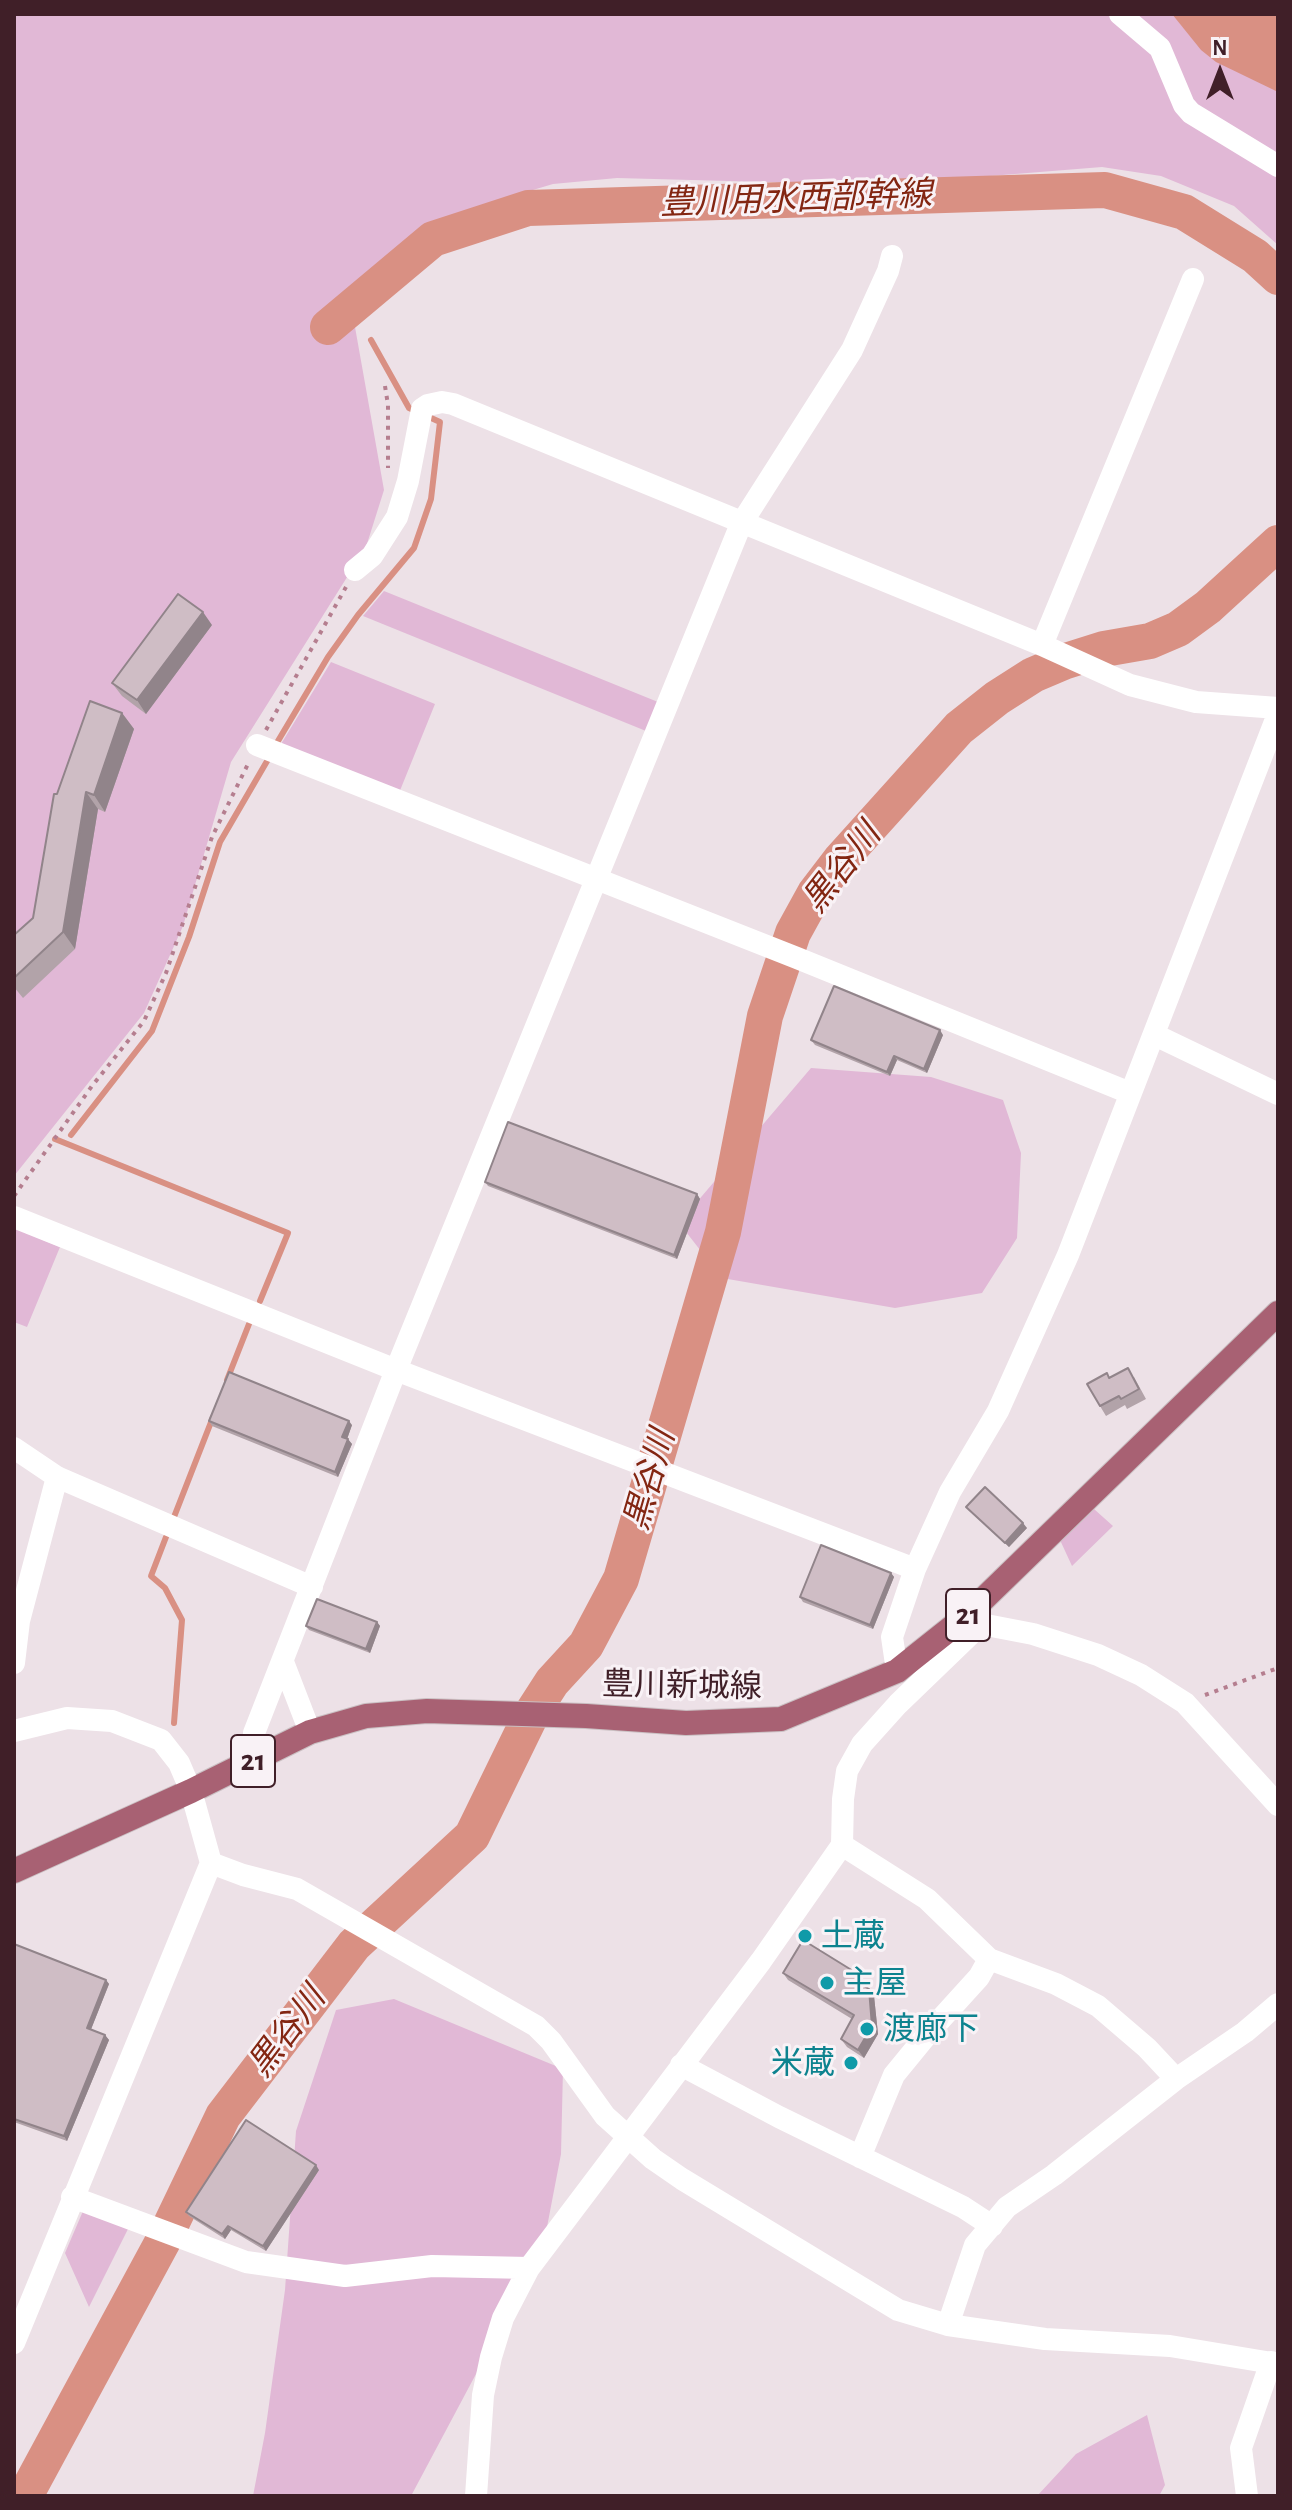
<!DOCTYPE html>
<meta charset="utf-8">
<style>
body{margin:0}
#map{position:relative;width:1292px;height:2510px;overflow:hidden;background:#ede1e7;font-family:"Alegreya Sans",sans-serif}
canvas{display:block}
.frame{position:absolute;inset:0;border:16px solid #401f28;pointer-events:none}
.north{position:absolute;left:1180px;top:32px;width:80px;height:80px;-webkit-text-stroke:6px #f9f2f6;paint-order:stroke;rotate:0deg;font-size:22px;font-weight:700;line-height:32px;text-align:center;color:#401f28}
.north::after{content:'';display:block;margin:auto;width:28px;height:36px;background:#401f28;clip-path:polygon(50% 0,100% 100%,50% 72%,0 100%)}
</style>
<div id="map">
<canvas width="1292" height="2510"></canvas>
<div class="frame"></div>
<div class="north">N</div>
</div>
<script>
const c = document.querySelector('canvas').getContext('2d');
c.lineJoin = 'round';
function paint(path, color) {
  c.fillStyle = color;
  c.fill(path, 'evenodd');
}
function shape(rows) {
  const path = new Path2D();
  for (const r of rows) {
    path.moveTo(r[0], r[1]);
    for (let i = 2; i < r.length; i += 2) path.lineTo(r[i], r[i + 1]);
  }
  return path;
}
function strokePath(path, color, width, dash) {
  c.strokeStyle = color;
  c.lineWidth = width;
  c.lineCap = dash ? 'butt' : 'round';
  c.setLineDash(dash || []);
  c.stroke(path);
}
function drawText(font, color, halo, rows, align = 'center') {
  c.font = font + ' "Alegreya Sans","Noto Sans JP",sans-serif';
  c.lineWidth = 6;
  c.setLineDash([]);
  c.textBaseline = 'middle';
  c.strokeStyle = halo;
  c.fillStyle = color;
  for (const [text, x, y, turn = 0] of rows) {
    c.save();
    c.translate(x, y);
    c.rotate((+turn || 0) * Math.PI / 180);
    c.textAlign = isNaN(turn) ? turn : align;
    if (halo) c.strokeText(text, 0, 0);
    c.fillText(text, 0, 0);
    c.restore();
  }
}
const green = shape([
 [14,14,1278,14,1278,245,1234,206,1161,176,1102,167,878,185,617,178,553,184,496,201,419,235,350,299,384,490,366,547,231,762,183,926,144,1013,14,1176],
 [384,591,658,702,646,731,363,616],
 [331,662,435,704,399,793,281,744],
 [811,1068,931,1077,1003,1100,1021,1153,1017,1238,982,1293,895,1308,722,1278,679,1223],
 [14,1228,60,1247,27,1327,14,1322],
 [1094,1509,1113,1526,1072,1566,1060,1540],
 [394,1999,563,2069,561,2154,547,2227,509,2312,411,2496,253,2496,265,2433,285,2290,296,2131,336,2010],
 [83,2211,128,2229,89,2307,65,2253],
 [1147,2415,1165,2485,1159,2496,1037,2496,1076,2454]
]);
const water = shape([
 [1172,14,1278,14,1278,92,1216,62,1201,50]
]);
const stream = shape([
 [275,746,328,657,358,615,414,548,431,499,440,422,409,408,371,340],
 [71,1135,152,1031,189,937,220,842,270,756],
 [55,1139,288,1233,260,1301],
 [227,1380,249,1324],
 [174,1517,213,1417],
 [166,1537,151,1576,165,1588,182,1620,174,1723]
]);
const river = shape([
 [328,327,433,239,528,208,1105,190,1184,212,1255,256,1278,277],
 [25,2496,163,2241,223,2116,354,1945,472,1836,532,1713,552,1682,586,1645,621,1579,723,1232,765,1016,793,933,815,893,841,859,959,728,997,698,1033,675,1066,661,1104,649,1150,641,1178,629,1208,607,1278,543]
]);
const path = shape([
 [385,386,388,405,388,468],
 [266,730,346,587],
 [14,1196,92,1086,144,1021,166,973,212,837,249,762],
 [1205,1695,1278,1668]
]);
const minor = shape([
 [1120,14,1160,48,1184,105,1191,113,1278,166],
 [355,570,372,556,397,517,408,481,422,409,428,405,442,402,453,404,1042,645,1130,685,1196,702,1278,708],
 [1042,645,1193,279],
 [257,745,797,958,1130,1093],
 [1155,1035,1278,1094],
 [14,1217,396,1370,915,1569],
 [14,1448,57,1477,312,1587],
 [970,1619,981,1624,1033,1634,1098,1655,1141,1675,1185,1703,1278,1805],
 [283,1662,310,1732],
 [14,1663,19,1621,57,1477],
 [897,1671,892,1637,915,1569,950,1492,998,1411,1068,1255,1278,714],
 [14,1731,67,1718,112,1721,161,1740,179,1763,191,1791,211,1863,14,2343],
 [254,1733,396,1370,741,524,852,350,888,271,892,256],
 [842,1845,927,1899,989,1959,1056,1984,1098,2006,1147,2048,1176,2079],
 [211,1863,243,1875,297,1889,536,2026,551,2041,605,2116,653,2159,682,2179,898,2310,948,2325,1045,2339,1170,2346,1278,2364],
 [681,2065,779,2117,963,2207,992,2226],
 [860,2157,894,2075,930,2031,979,1977,989,1959],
 [72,2197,246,2262,345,2276,432,2266,529,2268],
 [948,2325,975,2245,1007,2207,1054,2175,1176,2079,1245,2032,1278,2004],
 [476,2496,483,2395,491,2357,503,2318,529,2268,761,1961,842,1845,843,1799,847,1771,862,1744,898,1704,981,1624],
 [1247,2496,1241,2448,1271,2362]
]);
const major = shape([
 [14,1871,191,1791,310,1732,366,1716,427,1711,586,1716,686,1723,781,1719,897,1671,965,1617,1278,1313]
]);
const wall = shape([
 [212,625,146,714,122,696,112,683],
 [122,713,134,729,105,812,98,809,75,949,23,998,14,987,14,935,33,918,57,794],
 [943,1035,927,1073,897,1060,890,1076,815,1045,811,1040],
 [485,1182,697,1194,700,1199,677,1259,488,1186],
 [1110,1377,1134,1377,1146,1399,1127,1409,1125,1405,1106,1416,1100,1406],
 [209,1421,352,1425,347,1439,352,1444,338,1477,212,1426],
 [966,1507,1027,1528,1009,1547,970,1511],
 [891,1573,894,1577,873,1629,803,1602,800,1597],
 [377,1622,380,1626,370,1653,309,1630,306,1626],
 [14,1944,106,1980,109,1984,91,2029,105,2035,109,2040,67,2141,14,2122],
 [783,1973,858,1974,866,1987,874,1996,878,2034,864,2058,847,2047,841,2039,852,2019,788,1980],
 [319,2170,266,2251,231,2230,225,2239,189,2216,186,2212]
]);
const shadedWall = shape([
 [203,612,212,625,146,714,137,700],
 [122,713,134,729,105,812,94,795],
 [86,792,98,809,75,949,63,932],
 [940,1030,943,1035,927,1073,924,1069],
 [894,1056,897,1060,890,1076,887,1072],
 [697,1194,700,1199,677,1259,674,1255],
 [349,1421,352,1425,346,1442,342,1437],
 [348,1439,352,1444,338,1477,335,1472],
 [1023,1523,1027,1528,1009,1547,1005,1543],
 [891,1573,894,1577,873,1629,870,1625],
 [377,1622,380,1626,370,1653,366,1649],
 [858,1974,863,1981,867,1987,859,1983,856,1976],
 [106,1980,109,1984,90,2032,87,2028],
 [869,1989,874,1996,878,2034,864,2058,858,2050],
 [105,2035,109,2040,67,2141,64,2136],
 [316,2165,319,2170,266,2251,263,2246],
 [228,2226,231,2230,225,2239,222,2234]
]);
const building = shape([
 [178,594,203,612,137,700,112,683,178,594],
 [90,701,122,713,94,795,86,792,63,932,14,978,14,935,33,918,54,794,57,794,90,701],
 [834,986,940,1030,924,1069,894,1056,887,1072,811,1040,834,986],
 [508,1122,697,1194,674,1255,485,1182,508,1122],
 [1128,1368,1139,1389,1121,1399,1119,1396,1100,1406,1087,1384,1107,1373,1109,1378,1128,1368],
 [229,1372,349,1421,342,1437,348,1439,335,1472,209,1421,229,1372],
 [985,1487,1023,1523,1005,1543,966,1507,985,1487],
 [821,1545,891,1573,870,1625,800,1597,821,1545],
 [317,1599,377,1622,366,1649,306,1626,317,1599],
 [803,1940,858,1974,856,1976,861,1979,859,1983,869,1989,872,2026,858,2050,841,2039,854,2015,783,1973,803,1940],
 [14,1944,106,1980,87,2028,105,2035,64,2136,14,2119,14,1944],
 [246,2120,316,2165,263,2246,228,2226,222,2234,186,2212,246,2120]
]);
const markers = [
 [805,1936,8,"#0f9aa8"],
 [827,1983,8,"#0f9aa8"],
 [867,2029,8,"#0f9aa8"],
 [851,2063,8,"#0f9aa8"]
];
const shields = [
 [968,1615,44],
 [253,1761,44]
];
const shieldNames = [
 ["21",968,1615],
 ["21",253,1761]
];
const streetNames = [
 ["豊川新城線",682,1686,1]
];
const cultureNames = [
 ["土蔵",821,1936],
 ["主屋",843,1983],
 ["渡廊下",883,2029],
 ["米蔵",835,2063,"right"]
];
const waterNames = [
 ["豊川用水西部幹線",796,199,-2],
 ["黒谷川",842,868,-52],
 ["黒谷川",650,1480,-74],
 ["黒谷川",287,2032,-53]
];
paint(green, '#e1b8d6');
paint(water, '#d99083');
strokePath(stream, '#d99083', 6);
strokePath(river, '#d99083', 36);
strokePath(major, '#cac0c3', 26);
strokePath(path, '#b57e8f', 4, [4, 6]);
strokePath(minor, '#fff', 22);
strokePath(major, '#a86173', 24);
paint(wall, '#b2a3a9');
paint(shadedWall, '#91848a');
paint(building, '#cfbdc5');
strokePath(building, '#91848a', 2);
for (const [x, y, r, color] of markers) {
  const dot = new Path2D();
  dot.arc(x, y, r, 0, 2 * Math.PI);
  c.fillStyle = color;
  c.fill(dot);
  strokePath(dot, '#f9f2f6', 3);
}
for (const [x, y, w] of shields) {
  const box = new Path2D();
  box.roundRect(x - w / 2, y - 26, w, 52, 6);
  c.fillStyle = '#f9f2f6';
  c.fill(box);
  strokePath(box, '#401f28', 2);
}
drawText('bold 30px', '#401f28', null, shieldNames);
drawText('32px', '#401f28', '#f9f2f6', streetNames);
drawText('32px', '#0d838f', '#f9f2f6', cultureNames, 'left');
drawText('italic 34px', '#832612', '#f9f2f6', waterNames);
</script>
